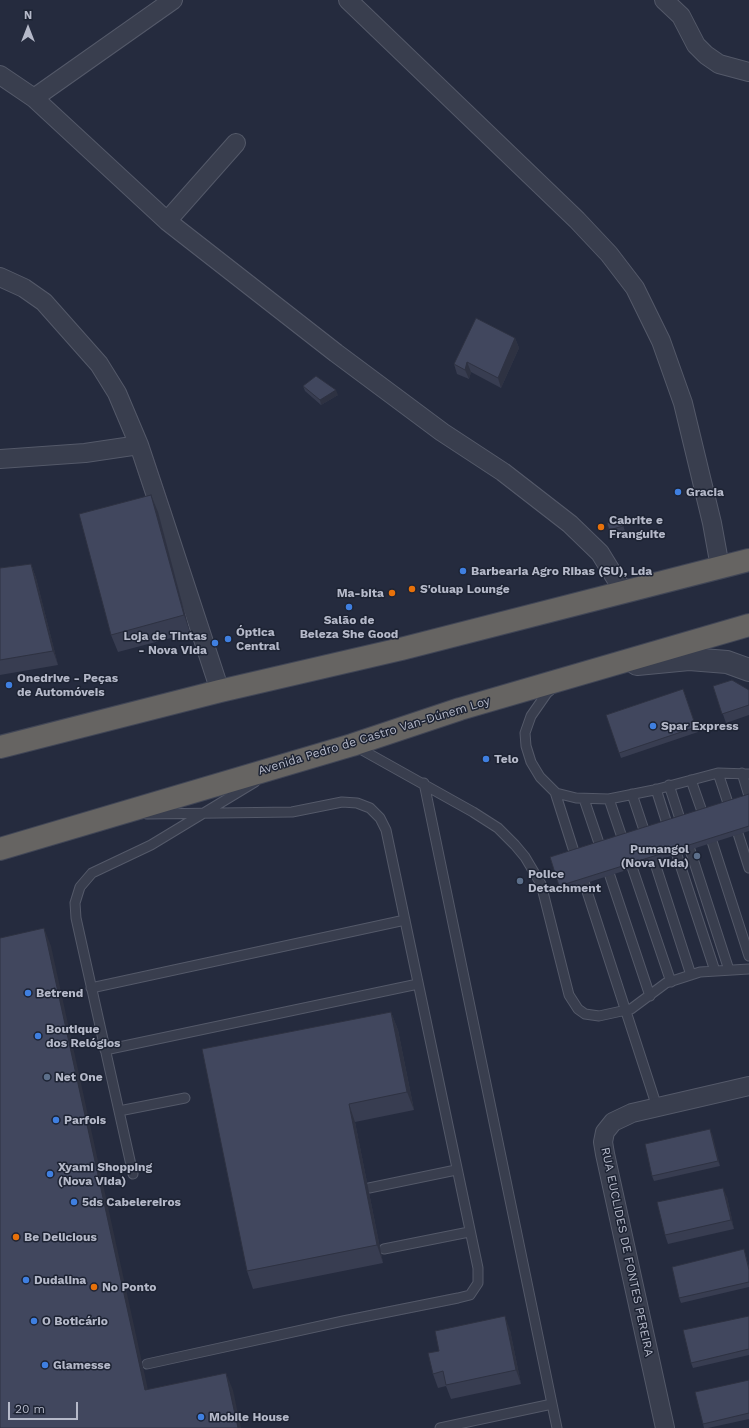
<!DOCTYPE html>
<meta charset="utf-8">
<style>
body{margin:0}
#map{position:relative;width:749px;height:1428px;overflow:hidden;background:#252b3e;font-family:"Work Sans",sans-serif}
canvas{display:block}
.north{position:absolute;left:8px;top:8px;width:40px;height:40px;-webkit-text-stroke:3px #1d2333;paint-order:stroke;rotate:0deg;font-size:11px;font-weight:700;line-height:16px;text-align:center;color:#b5b9c9}
.north::after{content:'';display:block;margin:auto;width:14px;height:18px;background:#b5b9c9;clip-path:polygon(50% 0,100% 100%,50% 72%,0 100%)}
.scale{position:absolute;left:8px;top:1402px;width:70px;height:18px;box-sizing:border-box;border:2px solid #b5b9c9;border-top:0;padding-left:5px;font-size:12px;line-height:14px;white-space:nowrap;color:#b5b9c9;-webkit-text-stroke:3px #1d2333;paint-order:stroke}
</style>
<div id="map">
<canvas width="749" height="1428"></canvas>
<div class="north">N</div>
<div class="scale">20 m</div>
</div>
<script>
const c = document.querySelector('canvas').getContext('2d');
c.lineJoin = 'round';
function shape(rows) {
  const path = new Path2D();
  for (const r of rows) {
    path.moveTo(r[0], r[1]);
    for (let i = 2; i < r.length; i += 2) path.lineTo(r[i], r[i + 1]);
  }
  return path;
}
function strokePath(path, color, width, dash) {
  c.strokeStyle = color;
  c.lineWidth = width;
  c.lineCap = dash ? 'butt' : 'round';
  c.setLineDash(dash || []);
  c.stroke(path);
}
function paint(path, color) {
  c.fillStyle = color;
  c.fill(path, 'evenodd');
}
function drawText(font, color, halo, rows, align = 'center') {
  c.font = font + ' "Work Sans",sans-serif';
  c.lineWidth = 3;
  c.setLineDash([]);
  c.textBaseline = 'middle';
  c.strokeStyle = halo;
  c.fillStyle = color;
  for (const [text, x, y, turn = 0] of rows) {
    c.save();
    c.translate(x, y);
    c.rotate((+turn || 0) * Math.PI / 180);
    c.textAlign = isNaN(turn) ? turn : align;
    if (halo) c.strokeText(text, 0, 0);
    c.fillText(text, 0, 0);
    c.restore();
  }
}
const service = shape([
 [553,688,547,693,531,716,525,733,526,746,531,762,540,777,556,793,576,798,609,799,654,790,718,773,749,774],
 [355,746,473,812,498,828,515,845,525,857,541,884,569,995,578,1009,585,1014,599,1016,631,1009,666,983,700,972,749,969],
 [718,773,731,812],
 [742,773,749,796],
 [691,780,705,820],
 [424,783,557,1428],
 [669,785,729,970],
 [656,789,669,830],
 [555,792,577,861],
 [632,794,647,839],
 [584,799,602,852],
 [609,799,671,982],
 [147,814,292,812,342,802,357,803,370,808,380,818,386,830,478,1268,478,1283,470,1295,458,1298,343,1321,147,1364],
 [735,824,749,868],
 [709,832,749,956],
 [673,843,715,971],
 [651,851,691,975],
 [606,864,650,996],
 [581,873,657,1107],
 [91,988,405,920],
 [105,1050,418,984],
 [119,1111,185,1098],
 [133,1174,76,918,75,903,80,887,92,873,151,845,255,782],
 [369,1188,456,1170],
 [384,1249,469,1232],
 [440,1428,552,1404]
]);
const minor = shape([
 [348,0,577,220,609,254,635,288,661,341,683,403,712,523,720,567],
 [664,0,681,16,696,45,706,55,719,64,749,72],
 [0,75,34,98,167,221,336,353,442,432,503,472,570,524,600,553,624,592],
 [34,98,173,0],
 [167,221,236,143],
 [0,277,24,288,44,302,99,364,117,393,139,445,161,511,220,691],
 [0,459,85,453,139,445],
 [665,1428,605,1154,603,1142,605,1132,613,1122,632,1113,749,1086]
]);
const tertiary = shape([
 [637,664,689,659,727,662,749,670]
]);
const trunk = shape([
 [0,747,220,691,401,649,749,560],
 [0,849,352,745,460,709,749,625]
]);
const wall = shape([
 [515,338,519,348,501,388,471,372,469,379,457,374,454,364],
 [303,386,338,395,321,405,305,391],
 [158,512,190,633,118,652,111,635],
 [621,519,625,531,611,535,607,523],
 [31,564,36,578,58,665,0,675,0,568],
 [713,686,749,690,749,715,726,723],
 [683,689,698,732,621,758,606,715],
 [749,794,749,831,561,891,550,857],
 [391,1012,398,1030,414,1110,355,1122,383,1263,253,1289,247,1271],
 [712,1134,720,1166,654,1181,652,1176],
 [727,1197,734,1229,668,1244,665,1235],
 [744,1249,749,1267,749,1287,681,1303,679,1298],
 [749,1316,749,1355,693,1368,691,1363],
 [510,1330,521,1384,451,1399,446,1386,438,1388,433,1374],
 [749,1380,749,1419,708,1428,704,1428,703,1424]
]);
const shadedWall = shape([
 [515,338,519,348,501,388,498,378],
 [467,362,471,372,469,379,465,370],
 [336,390,338,395,321,405,320,400],
 [151,495,158,512,190,633,184,615],
 [31,564,36,578,58,665,53,651],
 [44,928,51,946,152,1408,145,1390],
 [391,1012,398,1030,414,1110,407,1092],
 [349,1104,355,1122,383,1263,377,1245],
 [710,1129,712,1134,720,1166,718,1161],
 [723,1188,727,1197,734,1229,731,1220],
 [505,1316,510,1330,521,1384,516,1370],
 [226,1373,233,1390,241,1428,238,1428]
]);
const building = shape([
 [476,318,515,338,498,378,467,362,465,370,454,364,476,318],
 [316,376,336,390,320,400,303,386,316,376],
 [151,495,184,615,111,635,79,514,151,495],
 [621,519,623,526,609,530,607,523,621,519],
 [31,564,53,651,0,660,0,568,31,564],
 [732,680,749,690,749,705,722,714,713,686,732,680],
 [683,689,696,727,619,753,606,715,683,689],
 [749,794,749,826,559,886,550,857,749,794],
 [44,928,145,1390,226,1373,238,1428,0,1428,0,938,44,928],
 [391,1012,407,1092,349,1104,377,1245,247,1271,202,1049,391,1012],
 [710,1129,718,1161,652,1176,645,1144,710,1129],
 [723,1188,731,1220,665,1235,657,1202,723,1188],
 [744,1249,749,1270,749,1282,679,1298,672,1267,744,1249],
 [505,1316,516,1370,446,1385,443,1371,433,1374,428,1353,439,1351,435,1331,505,1316],
 [749,1316,749,1349,691,1363,683,1330,749,1316],
 [749,1380,749,1413,703,1424,695,1392,749,1380]
]);
const markers = [
 [678,492,4,"#3f7fe0"],
 [601,527,4,"#e8710a"],
 [463,571,4,"#3f7fe0"],
 [412,589,4,"#e8710a"],
 [392,593,4,"#e8710a"],
 [349,607,4,"#3f7fe0"],
 [228,639,4,"#3f7fe0"],
 [215,643,4,"#3f7fe0"],
 [9,685,4,"#3f7fe0"],
 [653,726,4,"#3f7fe0"],
 [486,759,4,"#3f7fe0"],
 [697,856,4,"#5c6f8a"],
 [520,881,4,"#5c6f8a"],
 [28,993,4,"#3f7fe0"],
 [38,1036,4,"#3f7fe0"],
 [47,1077,4,"#5c6f8a"],
 [56,1120,4,"#3f7fe0"],
 [50,1174,4,"#3f7fe0"],
 [74,1202,4,"#3f7fe0"],
 [16,1237,4,"#e8710a"],
 [26,1280,4,"#3f7fe0"],
 [94,1287,4,"#e8710a"],
 [34,1321,4,"#3f7fe0"],
 [45,1365,4,"#3f7fe0"],
 [201,1417,4,"#3f7fe0"]
];
const poiNames = [
 ["Gracia",686,492],
 ["Cabrite e",609,520],
 ["Franguite",609,534],
 ["Barbearia Agro Ribas (SU), Lda",471,571],
 ["S'oluap Lounge",420,589],
 ["Ma-bita",384,593,"right"],
 ["Salão de",349,620,"center"],
 ["Beleza She Good",349,634,"center"],
 ["Óptica",236,632],
 ["Central",236,646],
 ["Loja de Tintas",207,636,"right"],
 ["- Nova Vida",207,650,"right"],
 ["Onedrive - Peças",17,678],
 ["de Automóveis",17,692],
 ["Spar Express",661,726],
 ["Telo",494,759],
 ["Pumangol",689,849,"right"],
 ["(Nova Vida)",689,863,"right"],
 ["Police",528,874],
 ["Detachment",528,888],
 ["Betrend",36,993],
 ["Boutique",46,1029],
 ["dos Relógios",46,1043],
 ["Net One",55,1077],
 ["Parfois",64,1120],
 ["Xyami Shopping",58,1167],
 ["(Nova Vida)",58,1181],
 ["5ds Cabelereiros",82,1202],
 ["Be Delicious",24,1237],
 ["Dudalina",34,1280],
 ["No Ponto",102,1287],
 ["O Boticário",42,1321],
 ["Glamesse",53,1365],
 ["Mobile House",209,1417]
];
const streetNames = [
 ["Avenida Pedro de Castro Van-Dúnem Loy",374,736,-17],
 ["RUA EUCLIDES DE FONTES PEREIRA",627,1252,78]
];
strokePath(service, '#545969', 11);
strokePath(minor, '#545969', 20);
strokePath(tertiary, '#545969', 24);
strokePath(trunk, '#414656', 24);
strokePath(service, '#393e4e', 9);
strokePath(minor, '#393e4e', 18);
strokePath(tertiary, '#393e4e', 22);
strokePath(trunk, '#666462', 22);
paint(wall, '#383d51');
paint(shadedWall, '#2e3242');
paint(building, '#41475e');
strokePath(building, '#2e3242', 1);
for (const [x, y, r, color] of markers) {
  const dot = new Path2D();
  dot.arc(x, y, r, 0, 2 * Math.PI);
  c.fillStyle = color;
  c.fill(dot);
  strokePath(dot, '#1d2333', 1.5);
}
drawText('bold 12px', '#b5b9c9', '#1d2333', poiNames, 'left');
drawText('12px', '#b5b9c9', '#1d2333', streetNames);
</script>
